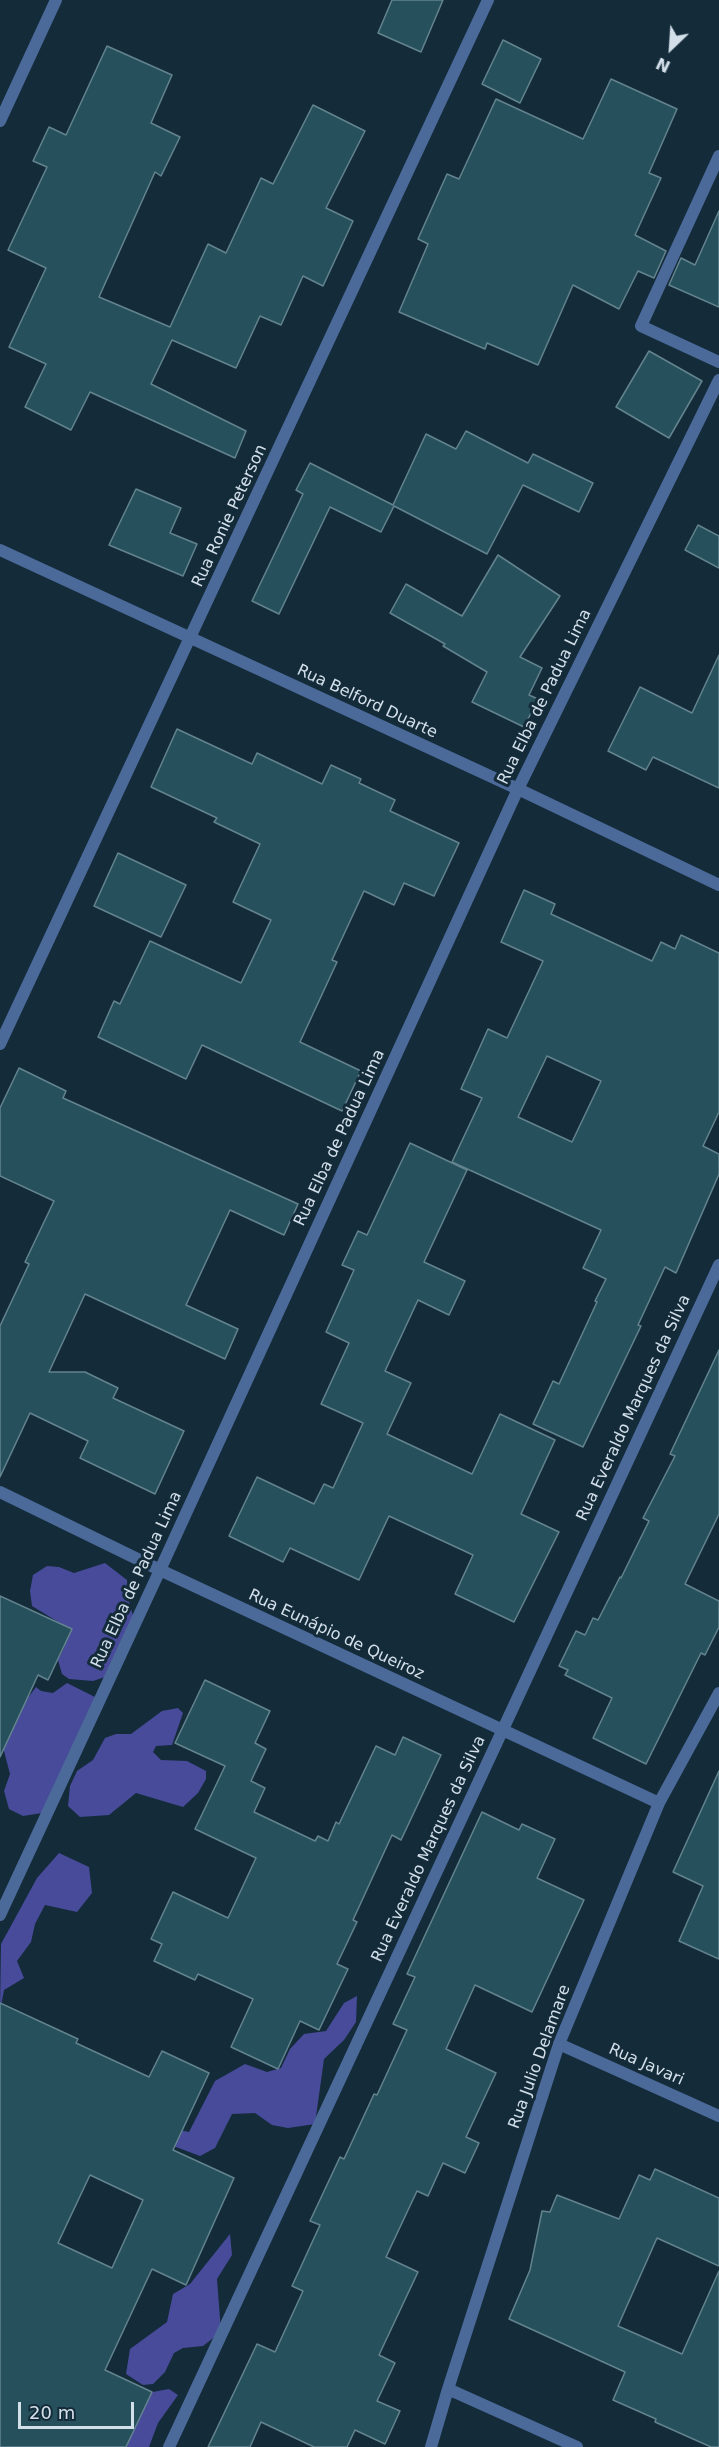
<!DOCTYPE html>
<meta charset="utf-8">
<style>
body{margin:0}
#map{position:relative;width:719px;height:2447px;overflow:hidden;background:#142b3a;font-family:"DejaVu Sans",sans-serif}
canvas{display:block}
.north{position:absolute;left:641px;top:18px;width:60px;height:60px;-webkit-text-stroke:4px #142b3a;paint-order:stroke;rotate:205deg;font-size:16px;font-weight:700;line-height:24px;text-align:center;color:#d3e0ea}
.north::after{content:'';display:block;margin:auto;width:21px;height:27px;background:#d3e0ea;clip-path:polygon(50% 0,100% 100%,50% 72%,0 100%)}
.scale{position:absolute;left:18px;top:2402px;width:116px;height:27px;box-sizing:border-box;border:3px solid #d3e0ea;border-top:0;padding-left:8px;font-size:18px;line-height:21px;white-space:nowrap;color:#d3e0ea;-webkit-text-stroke:4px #142b3a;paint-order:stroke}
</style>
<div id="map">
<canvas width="719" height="2447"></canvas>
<div class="north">N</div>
<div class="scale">20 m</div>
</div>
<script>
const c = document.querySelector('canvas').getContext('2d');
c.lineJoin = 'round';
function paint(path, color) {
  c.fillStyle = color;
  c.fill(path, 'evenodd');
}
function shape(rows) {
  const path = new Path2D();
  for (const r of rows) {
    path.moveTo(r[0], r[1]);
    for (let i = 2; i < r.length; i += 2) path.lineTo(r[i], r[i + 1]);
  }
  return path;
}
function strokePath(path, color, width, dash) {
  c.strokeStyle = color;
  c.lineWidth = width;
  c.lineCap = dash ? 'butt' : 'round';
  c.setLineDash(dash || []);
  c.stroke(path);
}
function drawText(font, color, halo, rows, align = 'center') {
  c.font = font + ' "DejaVu Sans",sans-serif';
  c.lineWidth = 6;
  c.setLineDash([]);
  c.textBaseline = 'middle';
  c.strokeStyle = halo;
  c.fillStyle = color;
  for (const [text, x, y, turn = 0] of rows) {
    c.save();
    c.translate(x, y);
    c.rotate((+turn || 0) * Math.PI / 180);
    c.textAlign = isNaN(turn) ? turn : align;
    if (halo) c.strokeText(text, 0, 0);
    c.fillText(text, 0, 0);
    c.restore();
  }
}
const forest = shape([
 [105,1563,127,1580,129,1601,135,1624,111,1675,93,1681,69,1679,62,1674,58,1660,64,1648,68,1628,32,1606,30,1591,33,1575,47,1566,59,1567,74,1573],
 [67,1683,99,1699,42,1813,23,1816,9,1809,4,1791,10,1774,0,1736,36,1687,41,1691,53,1693],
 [178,1708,183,1713,172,1745,156,1746,153,1752,161,1760,187,1761,206,1771,206,1779,198,1793,183,1807,136,1793,109,1815,80,1817,68,1806,70,1786,77,1771,93,1760,105,1738,116,1734,131,1734,162,1711],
 [59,1853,89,1867,92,1893,77,1912,45,1905,35,1924,31,1942,17,1961,24,1978,4,1990,0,2011,1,1944,37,1878],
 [357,1996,356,2022,344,2040,324,2059,315,2124,288,2128,272,2125,255,2113,232,2114,215,2148,200,2156,168,2144,175,2129,189,2132,215,2081,245,2064,267,2072,281,2068,290,2049,304,2034,326,2031,344,2003],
 [230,2234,232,2255,217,2279,221,2332,203,2346,183,2348,174,2353,165,2372,153,2384,143,2385,126,2374,130,2349,167,2322,173,2294,190,2284],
 [169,2389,178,2395,158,2423,149,2447,127,2447,132,2427,147,2393]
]);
const building = shape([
 [392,0,443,0,421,52,378,33,392,0],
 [503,40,541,59,520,103,482,84,503,40],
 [107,46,172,75,151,123,180,137,161,176,155,172,99,297,170,327,208,244,226,253,261,178,273,184,313,105,365,131,326,208,353,221,323,286,303,276,281,325,260,316,236,368,172,340,151,384,246,431,235,458,90,392,71,430,25,407,46,364,9,347,46,268,8,250,47,167,33,161,49,127,66,135,107,46],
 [611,79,677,109,649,173,661,178,635,235,666,251,654,278,638,271,619,309,573,285,538,365,487,343,485,349,399,312,428,244,418,239,447,174,459,179,496,99,583,139,611,79],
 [719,211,719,307,669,285,681,258,695,265,719,211],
 [649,351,702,381,669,438,616,407,649,351],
 [466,431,528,463,533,454,593,483,579,512,523,485,487,554,394,506,381,532,330,507,279,614,252,601,303,494,296,490,310,463,393,505,426,434,456,449,466,431],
 [136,489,181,508,170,533,197,544,183,576,109,545,136,489],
 [698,525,719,536,719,568,685,550,698,525],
 [498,555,560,596,520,657,542,668,529,695,538,699,524,727,472,702,487,672,443,646,445,644,390,613,406,584,462,616,498,555],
 [719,655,719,788,653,757,646,770,608,751,640,687,692,713,719,655],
 [177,729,252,764,257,753,322,784,331,765,361,779,359,783,395,800,390,811,459,843,434,896,404,883,394,905,364,891,332,960,337,962,300,1042,361,1071,342,1111,202,1045,186,1079,98,1037,114,1001,120,1004,150,941,241,983,271,920,233,902,260,844,214,822,217,818,151,787,177,729],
 [118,853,186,885,161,937,94,906,118,853],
 [524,890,555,904,551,914,652,961,661,942,675,949,681,935,719,953,719,1112,703,1146,719,1154,719,1174,676,1273,665,1267,638,1325,641,1326,583,1447,533,1424,553,1381,559,1384,597,1302,595,1301,606,1279,583,1268,601,1230,452,1162,482,1098,461,1089,488,1029,507,1038,543,961,501,942,524,890],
 [547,1056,601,1081,572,1142,518,1117,547,1056],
 [19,1068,66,1091,63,1098,298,1204,284,1235,230,1210,186,1305,238,1329,225,1359,85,1294,49,1372,85,1372,118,1388,113,1398,184,1431,155,1494,80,1458,88,1441,30,1413,0,1477,0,1326,29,1264,25,1262,54,1201,0,1176,0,1108,19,1068],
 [410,1143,467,1170,424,1262,465,1281,449,1315,418,1300,385,1371,411,1383,387,1434,472,1474,500,1414,555,1440,521,1514,559,1532,514,1622,455,1594,473,1555,389,1516,359,1580,290,1548,283,1562,229,1536,257,1477,314,1504,324,1484,333,1488,363,1423,321,1404,349,1343,326,1332,354,1270,342,1265,358,1231,367,1235,410,1143],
 [719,1350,719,1514,685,1584,719,1601,719,1627,705,1655,701,1653,646,1764,593,1738,612,1698,565,1675,568,1670,559,1666,576,1631,585,1635,593,1618,598,1620,620,1577,621,1578,649,1521,643,1518,675,1456,670,1454,719,1350],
 [0,1596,72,1629,48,1680,38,1675,0,1757,0,1596],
 [205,1680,270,1711,255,1743,266,1749,251,1781,265,1788,254,1812,315,1841,318,1836,328,1841,336,1822,339,1824,376,1746,395,1755,403,1737,441,1755,401,1840,392,1835,353,1920,357,1922,337,1964,348,1969,319,2030,300,2021,278,2069,231,2047,253,1999,198,1974,195,1980,154,1961,162,1944,151,1939,173,1892,228,1918,256,1858,195,1829,225,1766,175,1743,205,1680],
 [719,1771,719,1959,679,1941,703,1886,673,1872,719,1771],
 [482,1812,519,1830,522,1824,555,1839,537,1878,584,1900,532,2012,475,1985,446,2049,496,2073,466,2137,479,2143,465,2173,443,2163,428,2196,417,2191,386,2257,418,2272,379,2355,395,2363,377,2401,400,2411,385,2444,355,2430,347,2447,314,2447,261,2422,250,2447,208,2447,257,2344,275,2352,303,2291,292,2286,320,2225,310,2221,340,2157,344,2159,374,2094,377,2095,407,2030,393,2024,415,1977,407,1974,482,1812],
 [0,2003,78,2039,76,2043,149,2077,162,2051,209,2073,173,2150,234,2178,186,2285,152,2269,105,2370,152,2392,126,2447,0,2447,0,2003],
 [90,2175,143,2200,112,2268,58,2243,90,2175],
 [655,2169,719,2198,719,2266,657,2238,618,2326,682,2354,719,2271,719,2447,711,2447,655,2422,656,2419,613,2400,625,2372,509,2319,530,2270,542,2211,550,2212,557,2195,619,2219,639,2175,650,2180,655,2169]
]);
const minor = shape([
 [0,121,56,0],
 [719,156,641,326,719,362],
 [0,550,518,789,719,885],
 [0,1044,488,0],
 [0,1492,160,1570,659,1803],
 [0,1915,160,1570,518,789,719,380],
 [559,2044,719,2116],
 [448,2389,577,2447],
 [169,2447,719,1265],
 [431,2447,448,2389,559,2044,659,1803,719,1693]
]);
const streetNames = [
 ["Rua Ronie Peterson",230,516,-65],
 ["Rua Elba de Padua Lima",545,697,-64],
 ["Rua Belford Duarte",367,702,25],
 ["Rua Elba de Padua Lima",340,1138,-65],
 ["Rua Everaldo Marques da Silva",634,1408,-65],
 ["Rua Elba de Padua Lima",137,1580,-65],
 ["Rua Eunápio de Queiroz",336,1635,25],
 ["Rua Everaldo Marques da Silva",429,1849,-65],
 ["Rua Julio Delamare",540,2057,-70],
 ["Rua Javari",646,2065,24]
];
paint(forest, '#474b9a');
paint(building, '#27505d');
strokePath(building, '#63848f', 1.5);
strokePath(minor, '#4b6a99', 12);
drawText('16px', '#d3e0ea', '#142b3a', streetNames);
</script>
